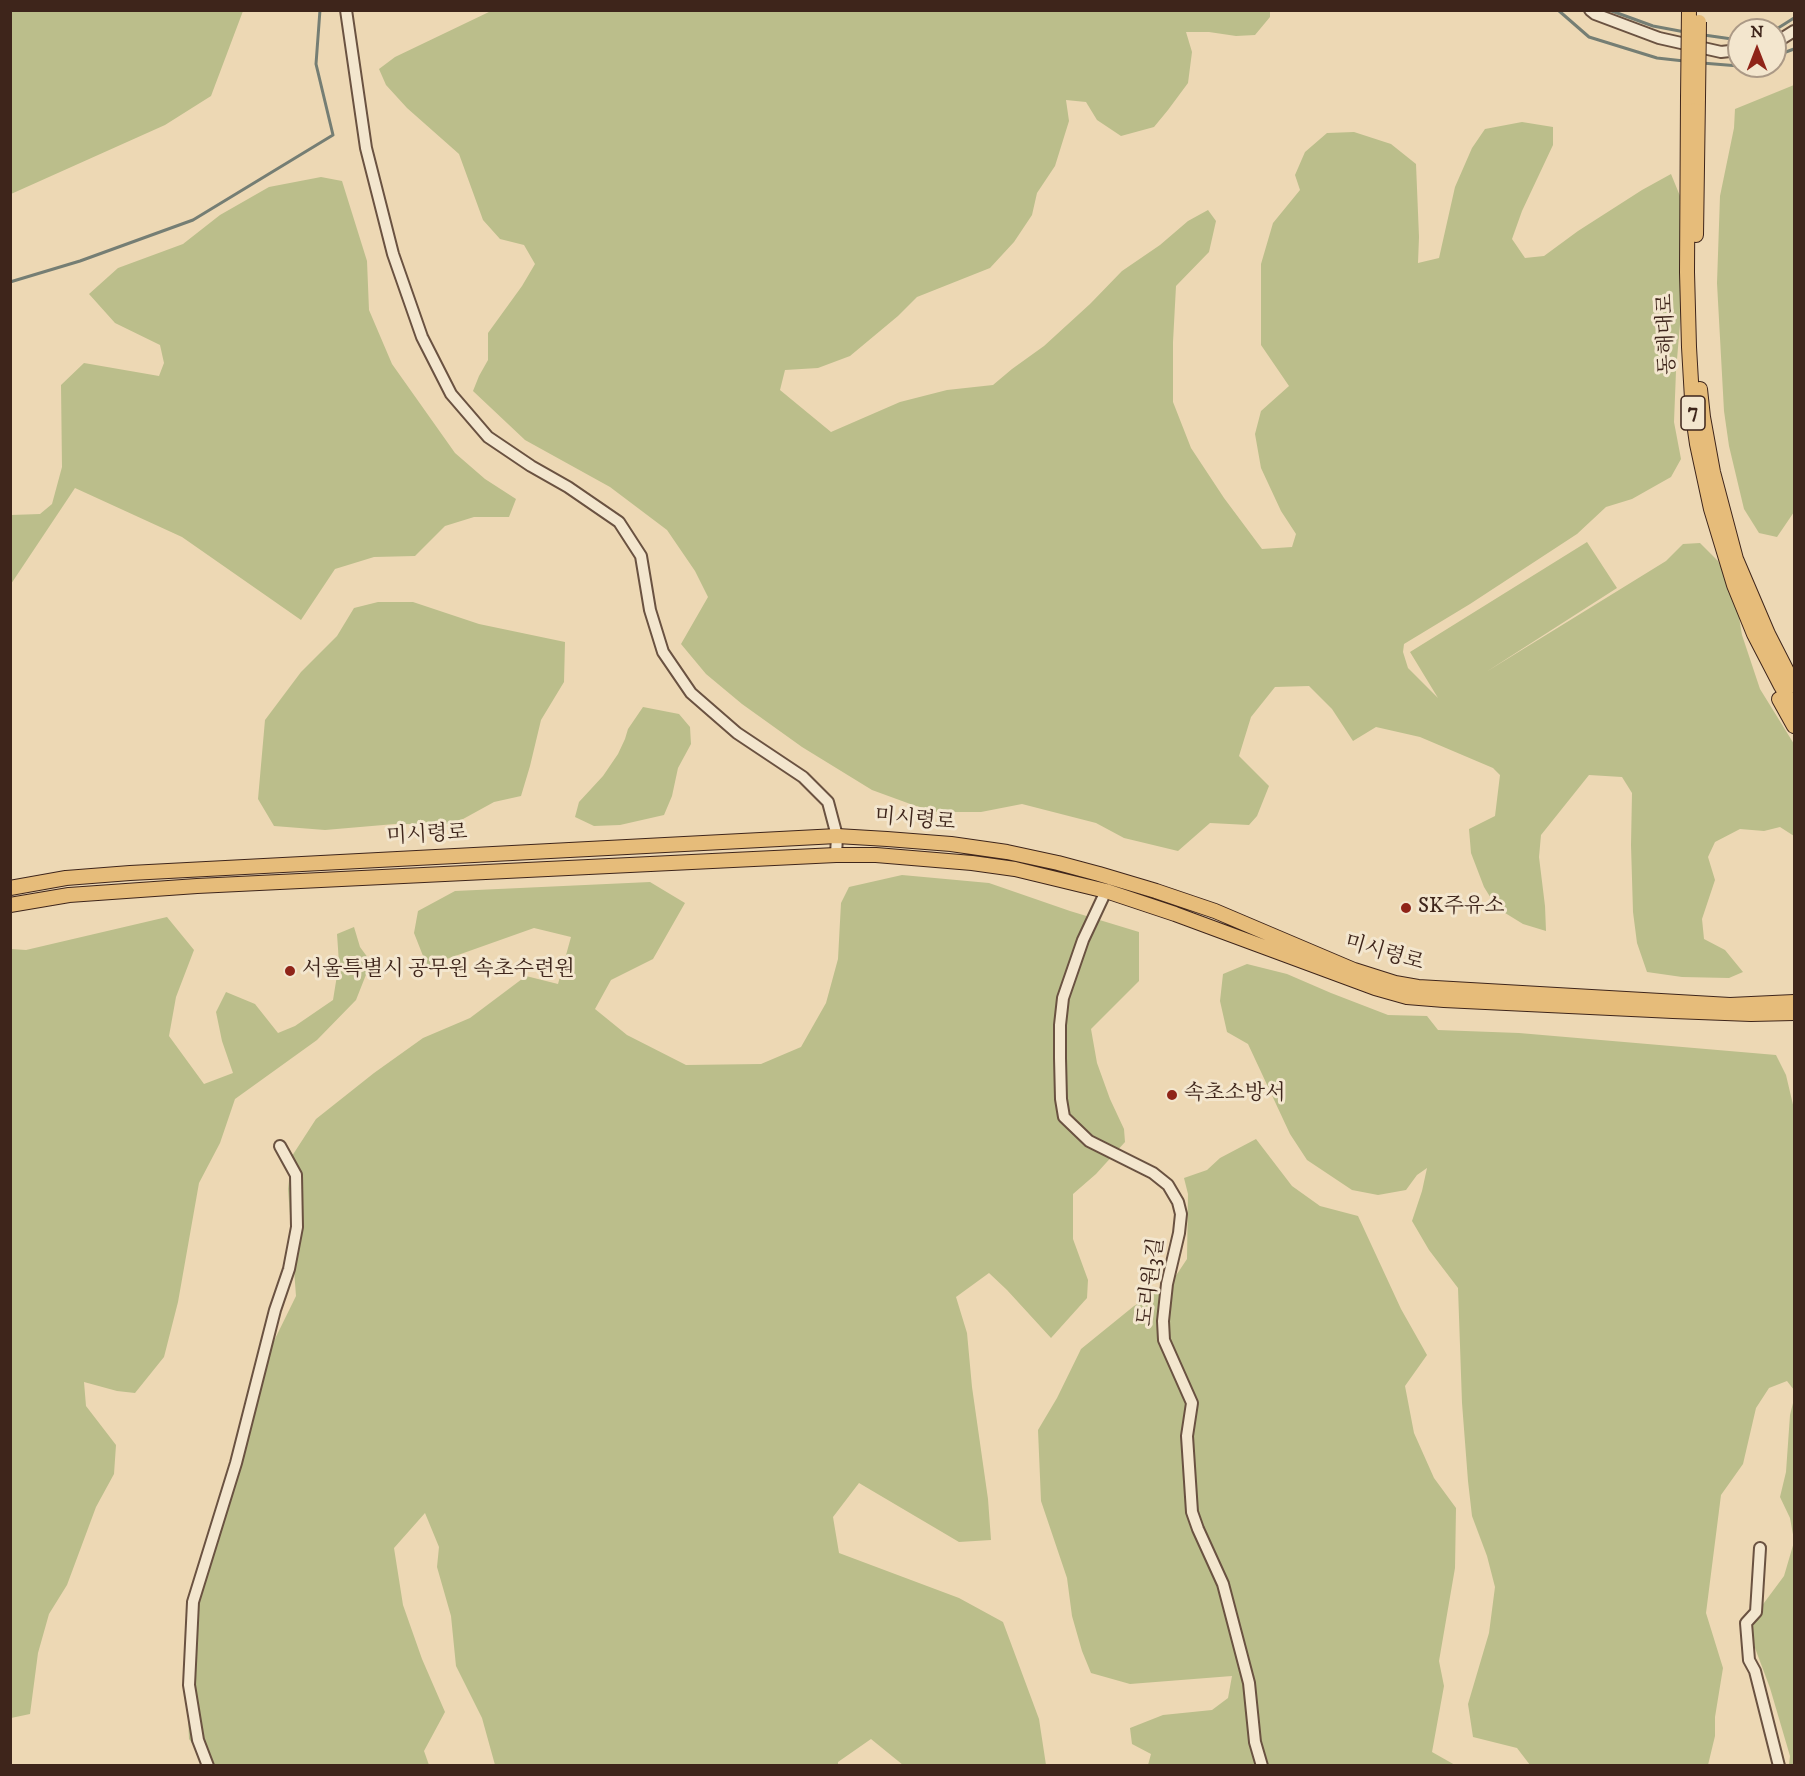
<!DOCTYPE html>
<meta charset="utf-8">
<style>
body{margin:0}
#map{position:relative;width:1805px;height:1776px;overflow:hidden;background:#edd8b4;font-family:"IM FELL DW Pica",serif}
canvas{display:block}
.frame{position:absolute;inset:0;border:12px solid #3e251b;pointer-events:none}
.north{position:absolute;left:1727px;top:18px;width:60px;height:60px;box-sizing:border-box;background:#f3e6ce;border:2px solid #ab9986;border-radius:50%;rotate:0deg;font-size:16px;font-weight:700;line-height:24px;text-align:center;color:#3e251b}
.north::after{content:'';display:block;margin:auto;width:21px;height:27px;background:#8f2418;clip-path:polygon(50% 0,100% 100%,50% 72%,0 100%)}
</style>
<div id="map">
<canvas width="1805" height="1776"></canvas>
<div class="frame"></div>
<div class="north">N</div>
</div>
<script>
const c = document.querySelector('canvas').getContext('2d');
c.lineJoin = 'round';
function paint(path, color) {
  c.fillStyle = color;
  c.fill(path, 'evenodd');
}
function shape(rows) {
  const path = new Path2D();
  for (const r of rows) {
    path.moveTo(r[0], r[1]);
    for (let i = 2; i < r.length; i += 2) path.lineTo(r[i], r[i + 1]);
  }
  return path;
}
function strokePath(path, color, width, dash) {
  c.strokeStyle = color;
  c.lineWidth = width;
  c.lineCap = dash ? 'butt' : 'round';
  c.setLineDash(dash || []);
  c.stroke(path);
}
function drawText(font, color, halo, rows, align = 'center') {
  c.font = font + ' "IM FELL DW Pica","Noto Serif KR",serif';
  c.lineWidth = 6;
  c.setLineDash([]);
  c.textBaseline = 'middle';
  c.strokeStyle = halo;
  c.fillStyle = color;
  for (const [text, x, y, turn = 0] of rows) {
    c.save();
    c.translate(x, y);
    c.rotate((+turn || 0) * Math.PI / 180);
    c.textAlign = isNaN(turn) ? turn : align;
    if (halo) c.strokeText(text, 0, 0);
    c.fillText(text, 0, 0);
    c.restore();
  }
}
const green = shape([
 [10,11,11,10,243,11,211,96,165,125,11,194],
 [491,11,1270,11,1270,17,1255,35,1236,36,1209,32,1186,32,1192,52,1188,83,1168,110,1154,127,1121,136,1097,120,1086,102,1066,100,1069,121,1055,166,1037,193,1032,215,1014,242,990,268,917,297,898,316,850,356,818,368,785,370,780,390,831,432,900,402,947,390,993,385,1012,369,1044,346,1090,304,1122,271,1160,245,1188,221,1208,210,1216,221,1209,252,1176,286,1173,342,1173,402,1191,448,1224,498,1262,549,1292,547,1296,534,1281,511,1261,468,1255,434,1261,411,1289,386,1261,345,1261,264,1273,223,1300,190,1295,175,1305,152,1327,133,1354,132,1391,144,1416,164,1419,237,1418,263,1439,258,1455,187,1472,148,1485,129,1522,122,1553,127,1553,145,1522,211,1512,239,1525,258,1544,256,1578,231,1642,190,1671,174,1680,196,1683,289,1676,371,1674,422,1681,459,1671,477,1632,499,1606,507,1577,534,1470,604,1404,644,1403,652,1408,668,1438,698,1410,652,1587,542,1617,588,1486,672,1666,561,1683,544,1700,543,1718,561,1737,605,1742,635,1760,689,1794,744,1794,836,1780,827,1764,831,1740,829,1715,842,1708,857,1715,880,1702,919,1704,939,1725,950,1743,972,1729,978,1682,977,1647,972,1637,943,1633,912,1631,845,1632,793,1622,777,1589,775,1541,835,1539,857,1545,906,1546,931,1523,924,1497,908,1484,887,1471,853,1469,829,1495,816,1500,775,1493,768,1420,737,1376,727,1353,741,1332,709,1309,686,1275,687,1251,717,1239,756,1269,786,1257,816,1249,825,1210,823,1178,851,1124,838,1096,823,1022,804,981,812,937,812,913,805,872,790,802,747,742,704,706,674,681,644,708,597,695,571,667,530,610,487,525,440,473,391,479,376,488,360,488,333,522,286,535,264,524,245,500,239,483,220,459,154,407,108,386,85,379,69,395,57],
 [1794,85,1794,512,1777,537,1759,533,1744,509,1729,446,1724,411,1717,283,1720,196,1734,128,1735,109],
 [321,177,342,181,367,261,369,310,392,364,455,453,485,479,516,499,509,517,474,517,445,526,415,556,374,557,335,569,301,620,182,537,75,488,11,584,11,515,40,514,52,504,62,467,61,385,84,363,159,376,164,363,160,345,115,323,89,294,118,268,183,244,220,215,269,187],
 [378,602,413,602,479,624,565,642,564,682,541,720,530,766,521,796,494,802,454,824,395,824,325,830,274,826,258,799,265,720,301,672,337,636,354,608],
 [643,707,679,714,690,727,691,744,678,768,672,796,664,815,620,825,594,826,575,817,579,802,603,776,618,754,625,739,628,729],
 [902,875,989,883,1070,911,1139,932,1139,981,1091,1029,1097,1063,1110,1099,1124,1129,1125,1142,1096,1174,1073,1194,1073,1239,1088,1280,1087,1298,1051,1338,1007,1290,989,1273,956,1297,967,1333,972,1387,988,1499,991,1540,959,1542,859,1483,833,1517,839,1553,959,1598,1003,1622,1039,1719,1046,1765,903,1765,871,1739,838,1762,838,1765,495,1765,482,1718,456,1666,451,1616,437,1567,439,1547,425,1513,394,1548,403,1605,422,1659,445,1712,424,1751,429,1765,208,1765,189,1739,185,1651,203,1566,244,1447,271,1347,296,1296,288,1189,292,1156,316,1119,374,1073,423,1038,470,1018,526,976,558,984,571,937,534,928,427,966,414,933,418,911,455,891,650,882,685,903,653,959,611,980,595,1009,627,1035,686,1065,761,1064,801,1047,826,1003,838,959,841,903,849,887],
 [167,917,194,950,176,997,169,1036,204,1084,233,1073,222,1041,216,1012,226,992,255,1004,278,1033,295,1026,333,1000,339,963,337,934,354,927,360,947,371,962,356,1000,317,1040,235,1099,220,1143,199,1183,178,1302,164,1357,135,1393,117,1391,84,1382,86,1406,116,1445,114,1474,96,1507,67,1585,49,1614,38,1653,30,1714,11,1718,11,949,26,950],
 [1247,964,1287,974,1331,993,1388,1015,1427,1016,1438,1030,1519,1033,1776,1055,1786,1075,1794,1109,1794,1390,1787,1381,1769,1388,1756,1408,1743,1464,1721,1495,1706,1613,1723,1668,1715,1717,1715,1736,1708,1765,1530,1765,1517,1748,1473,1737,1468,1704,1489,1633,1495,1587,1487,1556,1472,1516,1468,1481,1462,1403,1458,1288,1429,1250,1412,1221,1422,1191,1427,1168,1417,1175,1406,1190,1378,1195,1352,1190,1307,1160,1290,1134,1248,1044,1227,1032,1220,1001,1223,974],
 [1256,1139,1292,1186,1320,1206,1358,1216,1401,1309,1427,1355,1405,1386,1414,1433,1434,1478,1456,1508,1455,1568,1439,1661,1444,1686,1432,1752,1455,1765,1148,1765,1151,1754,1132,1744,1130,1728,1163,1715,1212,1710,1228,1698,1232,1676,1130,1684,1091,1673,1082,1651,1072,1616,1067,1578,1041,1501,1038,1430,1057,1398,1081,1349,1134,1306,1171,1283,1187,1259,1188,1194,1184,1178,1207,1170,1220,1158],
 [1794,1399,1794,1540,1790,1518,1780,1497,1786,1472,1790,1415],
 [1794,1542,1794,1765,1789,1765,1790,1756,1770,1688,1755,1648,1751,1630,1761,1607,1784,1576]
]);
const stream = shape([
 [1558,10,1589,37,1657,58,1684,61],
 [1609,10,1653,26,1685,32],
 [1775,30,1794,18],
 [1704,35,1739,40],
 [1775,56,1794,49],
 [1702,63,1739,66],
 [10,282,80,261,193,220,333,135,316,64,320,10]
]);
const minor = shape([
 [346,10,366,148,393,254,422,337,451,394,488,437,531,466,568,487,619,522,641,556,650,610,663,652,691,693,737,733,803,777,828,802,837,836,836,855],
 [1590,10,1595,14,1659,38,1721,52,1739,50],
 [1775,43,1794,31],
 [1106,891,1083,940,1063,998,1060,1025,1060,1058,1061,1099,1064,1117,1089,1141,1153,1173,1168,1185,1178,1202,1181,1214,1179,1233,1167,1284,1163,1321,1164,1340,1192,1403,1187,1436,1192,1512,1198,1529,1223,1584,1249,1683,1255,1742,1262,1766],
 [1760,1548,1756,1612,1746,1623,1749,1660,1755,1671,1779,1766],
 [208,1766,198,1740,189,1685,193,1602,236,1463,275,1310,289,1269,297,1227,296,1175,280,1146]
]);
const major = shape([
 [1688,98,1687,272,1689,347,1693,416,1697,444,1711,509,1734,585,1754,634,1781,686,1794,708],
 [1696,235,1698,98],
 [1700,389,1703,417,1713,472,1736,559,1768,634,1794,685],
 [1779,699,1794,726],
 [10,888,66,878,130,873,837,836,887,839,951,844,1007,852,1058,863,1099,874,1156,891,1215,911,1354,970,1395,983,1418,987,1730,1005,1794,1002],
 [10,905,69,895,197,886,836,855,876,855,972,863,1015,869,1106,891,1175,914,1375,988,1407,997,1444,1000,1673,1011,1751,1014,1794,1013]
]);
const majorBridge = shape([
 [1688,98,1689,10],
 [1698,98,1699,22]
]);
const markers = [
 [1406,908,6,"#8f2418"],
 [290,971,6,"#8f2418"],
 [1172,1095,6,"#8f2418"]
];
const shields = [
 [1693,413,24]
];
const shieldNames = [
 ["7",1693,413]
];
const streetNames = [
 ["동해대로",1668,334,-92],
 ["미시령로",915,821,5],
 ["미시령로",427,836,-3],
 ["미시령로",1384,954,16],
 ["도리원3길",1152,1282,-82]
];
const poiNames = [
 ["SK주유소",1418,908],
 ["서울특별시 공무원 속초수련원",302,971],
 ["속초소방서",1184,1095]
];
paint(green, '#bbbe8b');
strokePath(stream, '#757e74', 3);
strokePath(minor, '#6a5241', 14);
strokePath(major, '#3e251b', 16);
strokePath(minor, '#f3e6ce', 10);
strokePath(major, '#e6bc7a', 14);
strokePath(majorBridge, '#3e251b', 16, []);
strokePath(majorBridge, '#e6bc7a', 14);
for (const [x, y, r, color] of markers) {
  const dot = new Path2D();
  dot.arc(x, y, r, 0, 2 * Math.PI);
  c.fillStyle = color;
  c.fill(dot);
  strokePath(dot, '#f3e6ce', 2);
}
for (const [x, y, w] of shields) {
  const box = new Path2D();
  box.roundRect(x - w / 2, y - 17, w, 34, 4.5);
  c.fillStyle = '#f3e6ce';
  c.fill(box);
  strokePath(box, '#3e251b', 1.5);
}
drawText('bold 20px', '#3e251b', null, shieldNames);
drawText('21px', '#3e251b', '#f3e6ce', streetNames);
drawText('21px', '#3e251b', '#f3e6ce', poiNames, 'left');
</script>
